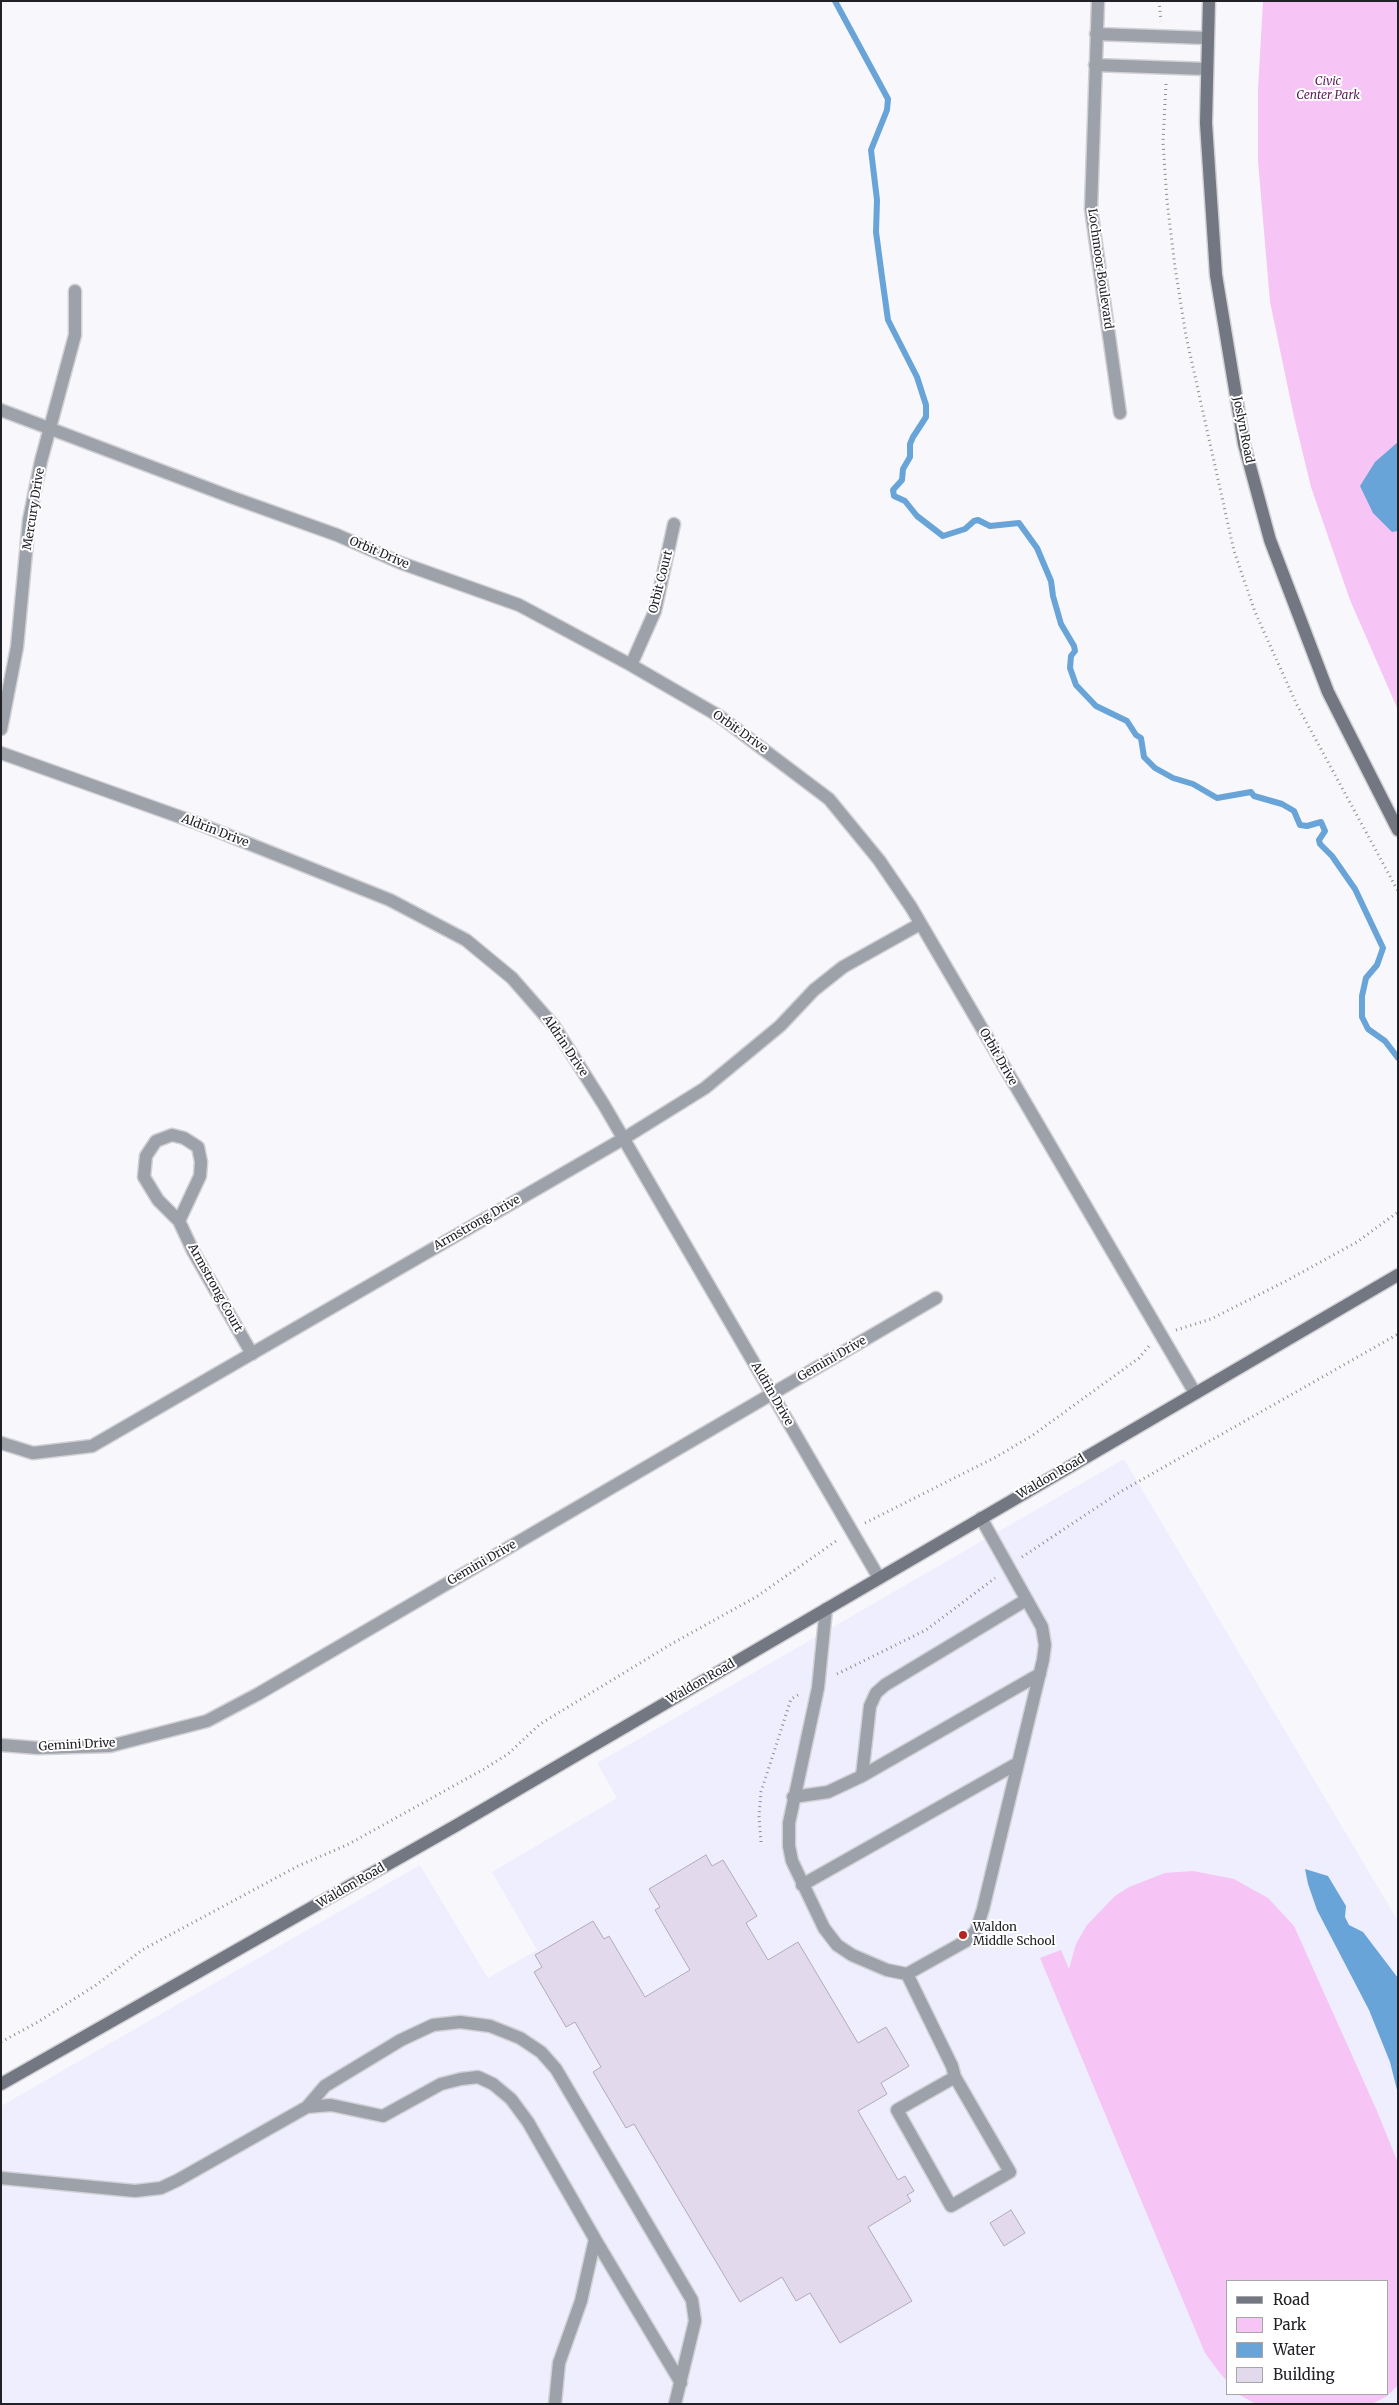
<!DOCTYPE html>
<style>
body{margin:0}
#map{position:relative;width:1399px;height:2405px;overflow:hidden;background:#f8f8fc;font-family:Merriweather,serif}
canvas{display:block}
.frame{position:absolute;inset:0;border:2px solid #212128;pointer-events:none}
.legend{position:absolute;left:1226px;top:2280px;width:162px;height:115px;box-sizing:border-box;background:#fff;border:1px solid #a6a6a9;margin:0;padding:6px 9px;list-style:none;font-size:15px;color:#212128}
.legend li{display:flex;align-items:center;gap:10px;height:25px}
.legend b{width:25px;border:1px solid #a6a6a9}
</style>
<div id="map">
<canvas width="1399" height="2405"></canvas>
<div class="frame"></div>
<ul class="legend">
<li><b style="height:6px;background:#727782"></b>Road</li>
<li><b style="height:14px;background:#f6c4f5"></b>Park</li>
<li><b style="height:14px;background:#69a4d9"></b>Water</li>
<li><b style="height:14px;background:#e2daec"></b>Building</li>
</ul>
</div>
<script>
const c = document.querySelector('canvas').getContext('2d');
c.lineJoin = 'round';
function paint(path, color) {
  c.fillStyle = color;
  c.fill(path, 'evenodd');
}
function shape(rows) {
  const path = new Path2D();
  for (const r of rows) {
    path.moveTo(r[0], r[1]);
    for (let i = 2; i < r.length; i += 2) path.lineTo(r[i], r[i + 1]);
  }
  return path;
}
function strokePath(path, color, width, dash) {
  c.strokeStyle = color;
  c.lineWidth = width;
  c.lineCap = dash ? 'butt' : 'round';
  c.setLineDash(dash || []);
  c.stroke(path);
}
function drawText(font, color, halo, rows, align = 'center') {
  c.font = font + ' Merriweather,serif';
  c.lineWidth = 4;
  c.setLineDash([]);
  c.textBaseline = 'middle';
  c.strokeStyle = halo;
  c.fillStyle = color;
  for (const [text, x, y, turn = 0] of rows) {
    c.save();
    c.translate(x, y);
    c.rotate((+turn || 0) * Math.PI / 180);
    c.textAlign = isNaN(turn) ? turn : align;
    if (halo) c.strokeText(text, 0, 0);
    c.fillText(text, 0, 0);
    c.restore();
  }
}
const built = shape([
 [1124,1459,1398,1921,1398,2404,1,2404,1,2106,420,1865,488,1978,537,1950,492,1872,617,1798,597,1763],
 [1228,2281,1388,2281,1388,2394,1228,2394]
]);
const green = shape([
 [1263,1,1398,1,1398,710,1350,600,1311,487,1294,417,1270,302,1258,161,1258,90],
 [1193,1871,1234,1879,1268,1898,1294,1926,1377,2111,1398,2163,1398,2385,1387,2396,1372,2404,1256,2404,1238,2394,1388,2394,1388,2281,1228,2281,1228,2382,1219,2372,1205,2353,1187,2310,1040,1958,1061,1950,1069,1969,1076,1944,1087,1925,1115,1896,1129,1887,1165,1873]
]);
const water = shape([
 [1398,442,1398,531,1392,532,1373,513,1360,486,1375,462],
 [1305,1869,1328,1876,1346,1906,1345,1917,1349,1925,1363,1932,1398,1978,1398,2094,1390,2062,1369,2010,1317,1910,1308,1884]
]);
const stream = shape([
 [835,1,888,99,887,110,871,150,877,200,876,232,882,277,888,320,917,377,926,405,926,417,913,437,910,444,910,457,903,469,902,480,893,490,894,496,905,501,917,516,943,536,965,529,974,521,978,520,990,526,1019,523,1037,548,1051,581,1053,596,1061,624,1074,646,1075,651,1071,656,1070,668,1076,685,1096,706,1127,721,1136,735,1141,738,1144,757,1155,768,1173,778,1193,784,1217,798,1251,792,1254,796,1282,804,1294,811,1300,825,1307,826,1321,822,1325,831,1319,840,1320,844,1332,856,1355,889,1383,948,1377,965,1366,978,1362,996,1362,1017,1368,1029,1385,1041,1398,1058]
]);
const building = shape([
 [706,1855,712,1866,723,1860,757,1916,746,1923,768,1960,798,1942,858,2043,886,2027,909,2066,881,2083,887,2094,858,2111,898,2180,905,2176,914,2191,907,2195,911,2201,868,2227,912,2301,840,2343,810,2293,796,2301,782,2277,740,2302,634,2124,626,2128,593,2072,601,2067,575,2022,566,2027,534,1972,542,1967,535,1955,593,1921,604,1939,609,1936,645,1997,690,1970,655,1910,660,1907,649,1889,706,1855],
 [1011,2210,1025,2233,1004,2246,990,2223,1011,2210]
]);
const path = shape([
 [1159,1,1161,21],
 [1166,84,1163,142,1167,201,1175,267,1186,336,1234,551,1255,612,1297,705,1398,891],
 [1176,1330,1211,1319,1286,1281,1357,1242,1398,1212],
 [865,1523,996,1457,1033,1435,1139,1358,1149,1346],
 [1022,1557,1120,1492,1398,1334],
 [837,1674,926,1630,995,1578],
 [761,1842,759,1816,761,1792,791,1699,798,1695],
 [1,2042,38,2022,96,1985,142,1950,298,1866,347,1845,484,1769,508,1754,540,1724,673,1643,756,1597,839,1539]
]);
const lane = shape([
 [826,1609,818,1688,789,1823,789,1846,792,1861,824,1928,837,1945,852,1955,887,1970,907,1974,966,1941,976,1931,983,1909,1043,1660,1045,1645,1042,1627,981,1518],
 [862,1776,1040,1674],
 [793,1797,828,1792,862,1776,870,1706,876,1693,885,1685,1026,1600],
 [802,1885,1018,1763],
 [907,1974,952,2066,955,2077,1010,2172,951,2206,897,2110,955,2077],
 [307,2107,331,2105,383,2116,441,2084,461,2079,478,2077,493,2084,511,2099,528,2122,595,2239,581,2301,559,2363,555,2404],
 [1,2178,135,2191,161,2188,178,2180,307,2107,325,2086,401,2040,433,2025,460,2022,490,2026,520,2038,541,2052,556,2069,692,2300,695,2321,675,2404],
 [595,2239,681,2383]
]);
const street = shape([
 [1098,1,1091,209,1120,413],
 [1096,34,1207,38],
 [1095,65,1206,69],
 [1,410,231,497,337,535,401,563,519,605,631,665,719,716,829,799,879,860,911,907,1195,1393],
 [631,665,655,611,674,524],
 [1,729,17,647,29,520,41,461,75,335,75,291],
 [1,753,197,823,390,900,466,940,512,978,554,1026,604,1105,879,1578],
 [179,1221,200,1176,201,1162,198,1147,184,1138,172,1135,156,1141,146,1156,144,1177,158,1200,179,1221,193,1251,252,1354],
 [1,1443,33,1453,92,1446,623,1139,705,1088,780,1026,814,990,843,967,920,924],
 [1,1745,38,1748,110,1746,207,1721,258,1694,936,1298]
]);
const secondary = shape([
 [1209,1,1206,123,1216,275,1244,444,1270,540,1328,692,1398,830],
 [1,2084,457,1825,1398,1275]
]);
const markers = [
 [963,1935,5,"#b42422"]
];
const parkNames = [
 ["Civic",1328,82],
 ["Center Park",1328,96]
];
const streetNames = [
 ["Lochmoor Boulevard",1100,269,82],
 ["Joslyn Road",1243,430,79],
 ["Mercury Drive",34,509,-81],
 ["Orbit Drive",379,553,23],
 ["Orbit Court",661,582,-76],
 ["Orbit Drive",740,732,35],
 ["Aldrin Drive",215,831,21],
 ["Aldrin Drive",565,1046,56],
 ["Orbit Drive",998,1057,60],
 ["Armstrong Drive",477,1223,-30],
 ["Armstrong Court",215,1288,61],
 ["Gemini Drive",832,1359,-30],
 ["Aldrin Drive",772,1394,60],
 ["Waldon Road",1051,1477,-30],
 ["Gemini Drive",482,1563,-30],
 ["Waldon Road",701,1682,-30],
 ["Gemini Drive",77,1745,-3],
 ["Waldon Road",351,1886,-30]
];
const poiNames = [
 ["Waldon",973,1928],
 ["Middle School",973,1942]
];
paint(built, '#eef');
paint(green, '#f6c4f5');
paint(water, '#69a4d9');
strokePath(stream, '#69a4d9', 6);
paint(building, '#e2daec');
strokePath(building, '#b3aabc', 1);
strokePath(lane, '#d1d1d6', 15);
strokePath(street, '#d1d1d6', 15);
strokePath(secondary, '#d1d1d6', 15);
strokePath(path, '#8d8d92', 3, [1, 4]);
strokePath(lane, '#9da1a9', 12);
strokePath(street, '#9da1a9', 12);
strokePath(secondary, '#727782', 12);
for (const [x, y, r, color] of markers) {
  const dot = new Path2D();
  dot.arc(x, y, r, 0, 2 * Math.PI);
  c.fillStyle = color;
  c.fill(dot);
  strokePath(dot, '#fff', 2);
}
drawText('italic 12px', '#5e1c5f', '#fff', parkNames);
drawText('12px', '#212128', '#fff', streetNames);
drawText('12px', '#212128', '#fff', poiNames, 'left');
</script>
